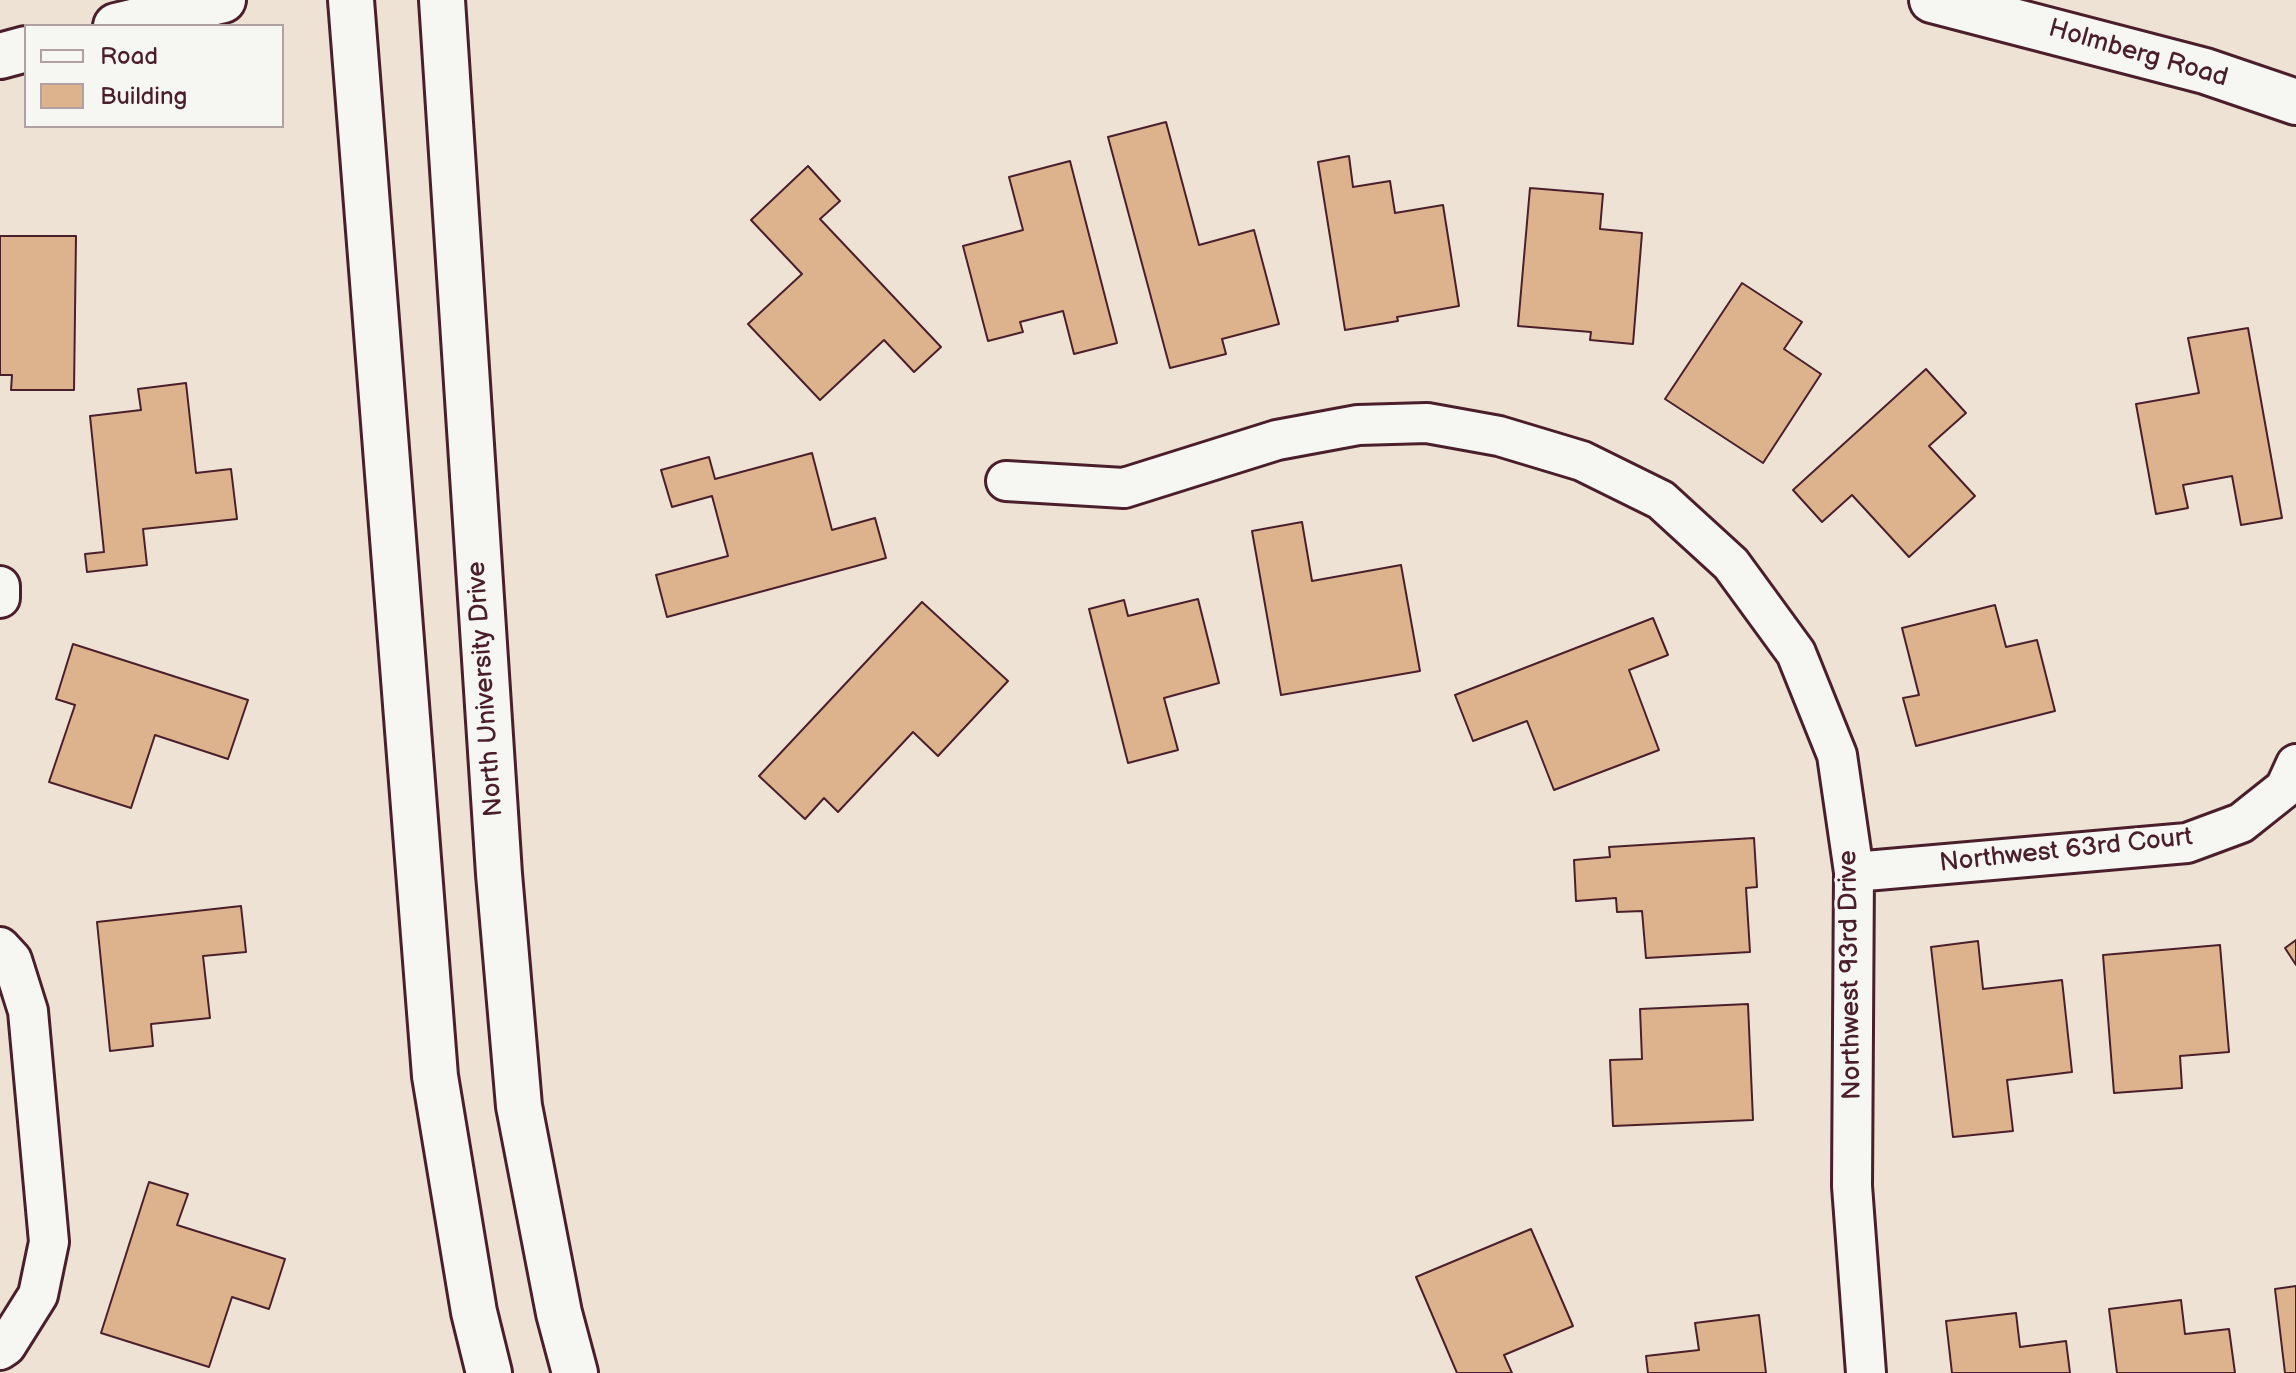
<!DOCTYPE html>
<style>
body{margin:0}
#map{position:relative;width:2296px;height:1373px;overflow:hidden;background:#eee2d4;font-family:"Balsamiq Sans",sans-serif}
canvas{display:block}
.legend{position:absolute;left:24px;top:24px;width:260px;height:104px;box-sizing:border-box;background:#f6f6f2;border:2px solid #b1a0a2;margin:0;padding:10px 14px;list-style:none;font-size:24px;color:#4a1f2b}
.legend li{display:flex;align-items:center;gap:16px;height:40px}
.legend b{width:40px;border:2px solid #b1a0a2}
</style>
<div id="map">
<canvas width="2296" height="1373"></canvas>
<ul class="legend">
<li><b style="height:10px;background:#f6f6f2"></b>Road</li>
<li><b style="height:22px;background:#dcb38d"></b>Building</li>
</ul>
</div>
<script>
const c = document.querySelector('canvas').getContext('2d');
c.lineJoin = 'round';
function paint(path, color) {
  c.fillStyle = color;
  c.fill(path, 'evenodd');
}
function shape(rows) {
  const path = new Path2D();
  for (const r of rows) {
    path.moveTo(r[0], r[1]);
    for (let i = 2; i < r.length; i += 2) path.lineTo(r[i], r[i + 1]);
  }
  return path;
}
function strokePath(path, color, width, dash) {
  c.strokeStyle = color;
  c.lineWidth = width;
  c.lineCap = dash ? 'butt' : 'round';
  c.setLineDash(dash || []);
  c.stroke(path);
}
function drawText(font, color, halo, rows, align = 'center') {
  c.font = font + ' "Balsamiq Sans",sans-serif';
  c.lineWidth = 6;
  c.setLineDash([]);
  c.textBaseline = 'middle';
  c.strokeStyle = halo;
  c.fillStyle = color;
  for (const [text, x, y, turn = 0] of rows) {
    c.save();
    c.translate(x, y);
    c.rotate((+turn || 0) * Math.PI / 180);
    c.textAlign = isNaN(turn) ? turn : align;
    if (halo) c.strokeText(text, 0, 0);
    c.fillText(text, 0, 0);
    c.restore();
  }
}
const building = shape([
 [1166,122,1199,245,1254,230,1279,324,1222,339,1226,354,1170,368,1108,137,1166,122],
 [1349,156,1353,187,1390,181,1395,213,1443,205,1459,306,1397,317,1398,321,1345,330,1318,162,1349,156],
 [1070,161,1117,343,1074,354,1063,311,1020,322,1023,332,988,341,963,246,1023,230,1009,177,1070,161],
 [808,166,840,201,820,219,941,347,914,372,884,340,820,400,748,324,802,274,751,220,808,166],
 [1530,188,1603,194,1600,229,1642,233,1633,344,1590,340,1591,332,1518,326,1530,188],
 [0,236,76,236,74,390,11,390,12,375,0,375,0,236],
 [1742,283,1802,322,1784,349,1821,374,1763,463,1665,399,1742,283],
 [2248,328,2282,518,2241,525,2232,476,2183,485,2188,508,2156,514,2136,404,2199,393,2188,338,2248,328],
 [1926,369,1966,413,1929,446,1975,496,1909,557,1852,495,1822,522,1793,490,1926,369],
 [186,383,196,473,231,469,237,519,143,529,147,565,87,572,85,554,104,552,90,416,141,410,138,389,186,383],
 [812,453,832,530,875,518,886,558,667,617,656,575,728,556,712,496,672,507,661,470,709,457,715,479,812,453],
 [1302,522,1312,581,1401,565,1420,671,1281,695,1252,531,1302,522],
 [1198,599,1219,683,1164,698,1178,750,1128,763,1089,609,1124,600,1128,616,1198,599],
 [922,602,1008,681,938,756,913,732,838,812,824,798,805,819,759,776,922,602],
 [1995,605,2006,647,2037,640,2055,711,1916,746,1903,698,1919,695,1902,628,1995,605],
 [1653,618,1668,655,1629,670,1659,750,1554,790,1527,721,1473,741,1455,695,1653,618],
 [73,644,248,700,228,759,155,735,131,808,49,782,75,705,56,699,73,644],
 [1754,838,1757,887,1746,888,1750,952,1646,958,1642,911,1617,912,1616,898,1576,901,1574,860,1610,857,1609,847,1754,838],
 [241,906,246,952,203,956,210,1018,151,1024,153,1046,110,1051,97,922,241,906],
 [2296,940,2296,965,2285,948,2296,940],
 [1978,941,1983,989,2062,980,2072,1072,2007,1080,2013,1131,1953,1137,1931,947,1978,941],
 [2220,945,2229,1052,2180,1056,2182,1088,2114,1093,2103,955,2220,945],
 [1748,1004,1753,1120,1613,1126,1610,1060,1642,1059,1640,1009,1748,1004],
 [149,1182,188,1194,177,1225,285,1259,269,1309,232,1297,209,1367,101,1333,149,1182],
 [1531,1229,1573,1326,1504,1355,1512,1373,1457,1373,1416,1277,1531,1229],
 [2296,1286,2296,1373,2285,1373,2275,1289,2296,1286],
 [2181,1300,2185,1334,2229,1329,2235,1373,2117,1373,2109,1309,2181,1300],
 [2016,1313,2020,1347,2066,1341,2070,1373,1952,1373,1946,1321,2016,1313],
 [1759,1315,1766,1373,1648,1373,1646,1356,1699,1350,1695,1323,1759,1315]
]);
const street = shape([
 [1006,481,1124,488,1277,440,1358,425,1427,423,1499,436,1582,461,1661,500,1731,564,1796,653,1837,755,1854,872,1852,1186,1866,1373],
 [0,586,0,598],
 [1854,872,2187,843,2241,823,2285,788,2296,764],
 [0,947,12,960,28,1011,49,1242,38,1295,6,1346,0,1350]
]);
const secondary = shape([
 [351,0,435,1076,474,1312,489,1373],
 [442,0,499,874,519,1106,559,1313,575,1373],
 [1932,0,2205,71,2296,102],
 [116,26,223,0],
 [0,56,26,49]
]);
const streetNames = [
 ["Holmberg Road",2138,54,16],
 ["North University Drive",486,689,-94],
 ["Northwest 63rd Court",2066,851,-6],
 ["Northwest 93rd Drive",1851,975,-91]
];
paint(building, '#dcb38d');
strokePath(building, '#4a1f2b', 2);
strokePath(street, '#4a1f2b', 44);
strokePath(secondary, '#4a1f2b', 50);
strokePath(street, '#f6f6f2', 38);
strokePath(secondary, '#f6f6f2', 44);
drawText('26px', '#4a1f2b', '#f6f6f2', streetNames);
</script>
